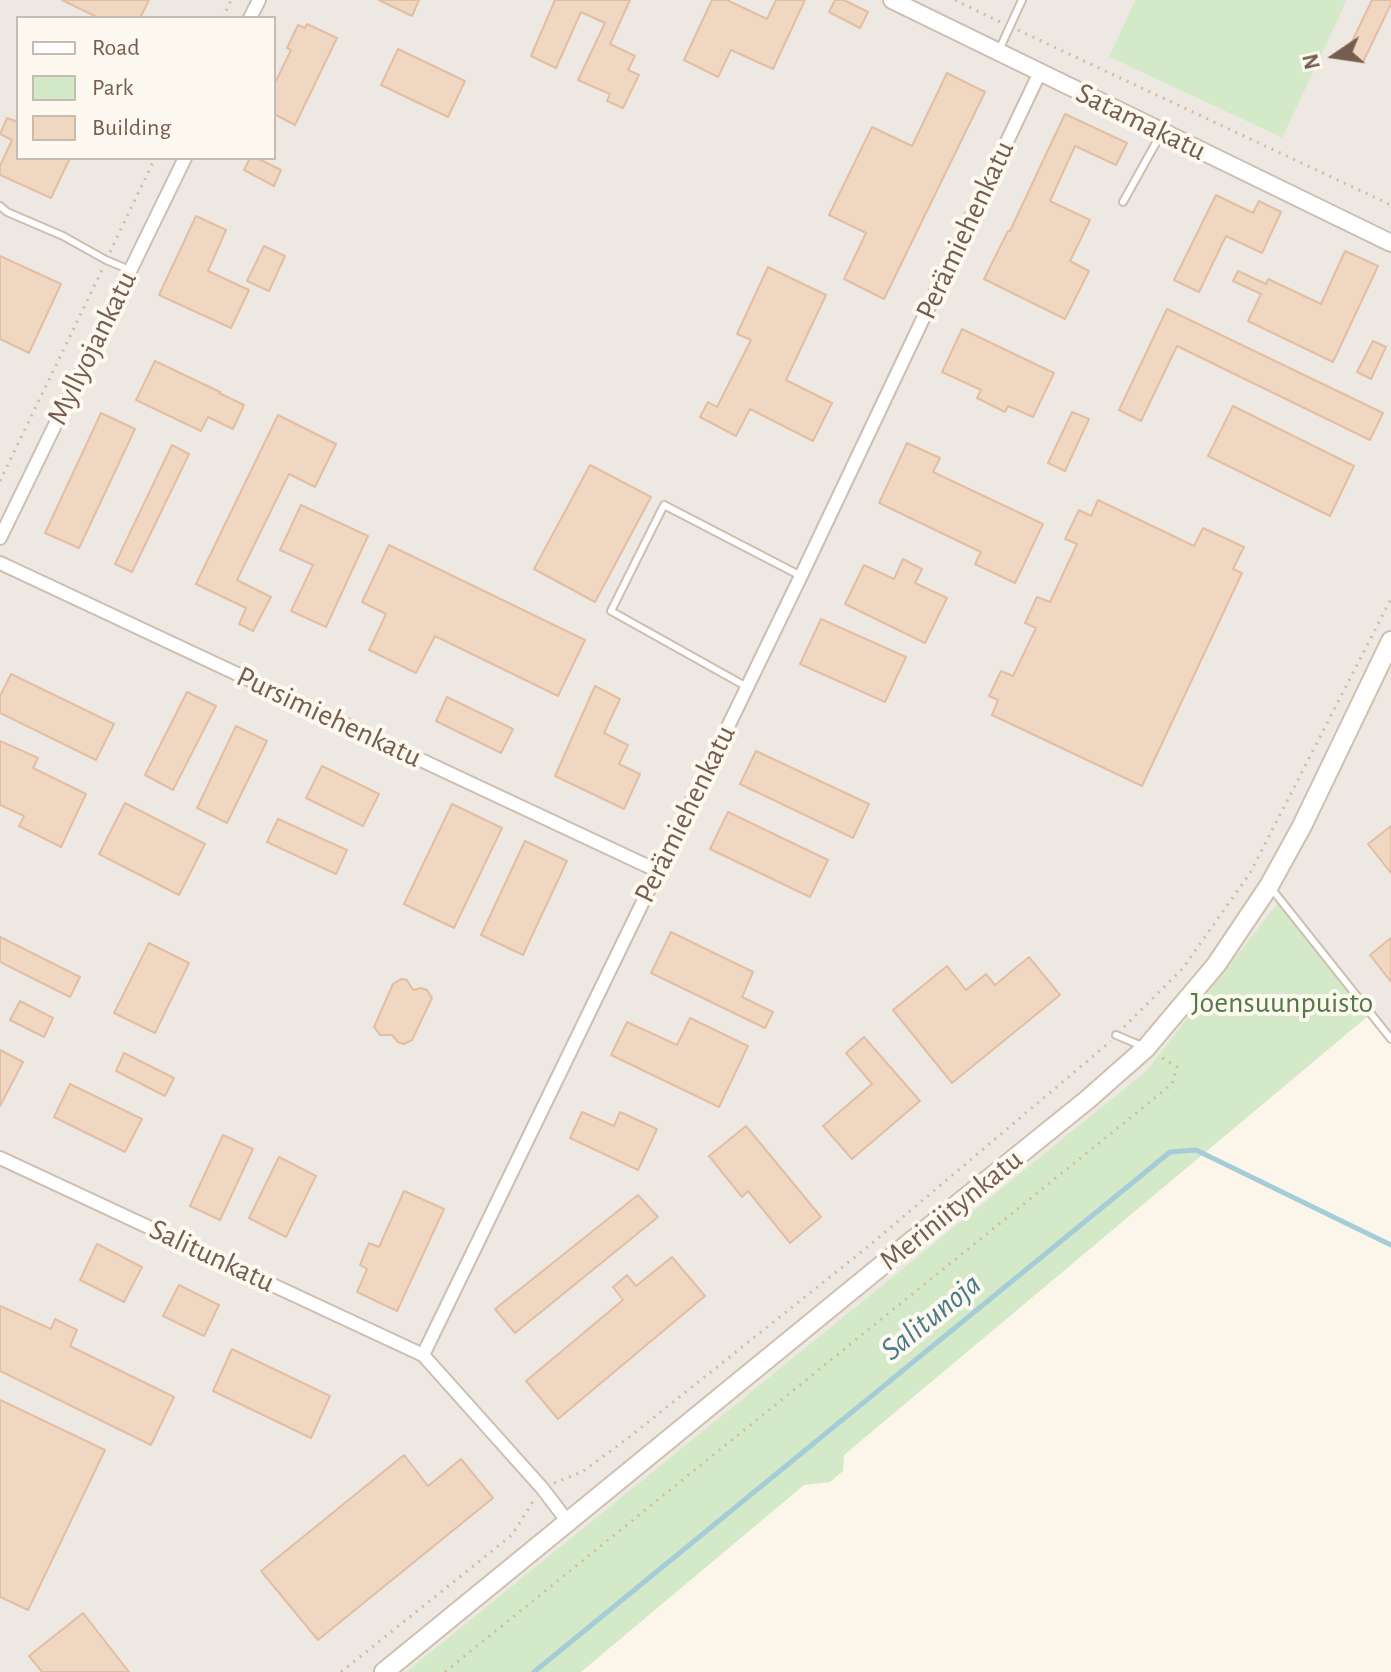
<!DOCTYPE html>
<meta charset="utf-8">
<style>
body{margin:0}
#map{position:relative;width:1391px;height:1672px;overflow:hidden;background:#fcf6ea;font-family:"Alegreya Sans",sans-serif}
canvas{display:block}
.legend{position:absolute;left:16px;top:16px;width:260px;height:144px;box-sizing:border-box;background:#fef9f0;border:2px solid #c8bbaf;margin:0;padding:10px 14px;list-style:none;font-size:24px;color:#765e4e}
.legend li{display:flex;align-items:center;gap:16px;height:40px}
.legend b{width:40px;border:2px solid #c8bbaf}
.north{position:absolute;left:1295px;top:16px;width:80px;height:80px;-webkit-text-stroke:6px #fef9f0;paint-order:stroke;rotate:257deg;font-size:22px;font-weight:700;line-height:32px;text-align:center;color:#765e4e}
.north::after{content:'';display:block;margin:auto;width:28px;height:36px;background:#765e4e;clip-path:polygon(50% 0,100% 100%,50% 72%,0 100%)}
</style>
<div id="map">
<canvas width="1391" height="1672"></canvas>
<ul class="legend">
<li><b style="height:10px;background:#fff"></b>Road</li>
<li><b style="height:22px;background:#d4e9c8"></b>Park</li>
<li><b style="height:22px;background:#f0d7c2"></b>Building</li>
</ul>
<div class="north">N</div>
</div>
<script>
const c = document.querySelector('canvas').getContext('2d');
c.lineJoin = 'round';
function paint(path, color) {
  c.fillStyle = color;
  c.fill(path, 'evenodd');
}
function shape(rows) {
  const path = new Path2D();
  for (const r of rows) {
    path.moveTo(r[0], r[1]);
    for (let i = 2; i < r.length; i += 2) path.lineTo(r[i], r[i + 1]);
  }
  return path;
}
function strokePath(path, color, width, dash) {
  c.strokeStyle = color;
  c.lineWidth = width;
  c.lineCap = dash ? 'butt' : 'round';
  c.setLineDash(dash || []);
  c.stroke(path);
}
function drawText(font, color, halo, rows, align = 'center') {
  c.font = font + ' "Alegreya Sans",sans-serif';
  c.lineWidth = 8;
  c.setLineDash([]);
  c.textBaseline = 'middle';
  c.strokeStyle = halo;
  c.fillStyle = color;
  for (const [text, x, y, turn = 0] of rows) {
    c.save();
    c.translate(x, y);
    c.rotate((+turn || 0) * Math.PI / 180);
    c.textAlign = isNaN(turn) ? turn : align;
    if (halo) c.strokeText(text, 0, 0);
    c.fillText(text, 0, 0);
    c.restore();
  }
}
const industrial = shape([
 [0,0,1135,0,1109,57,1281,138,1347,0,1391,0,1391,1032,1281,900,1146,1071,406,1672,0,1672],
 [18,18,274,18,274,158,18,158]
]);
const green = shape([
 [1135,0,1347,0,1282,138,1109,57],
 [1281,899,1374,1011,844,1455,843,1471,830,1482,804,1485,581,1672,406,1672,1146,1071]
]);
const stream = shape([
 [534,1672,1170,1152,1196,1150,1391,1245]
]);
const building = shape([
 [62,0,149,0,140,18,99,18,62,0],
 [379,0,419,0,412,16,379,0],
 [555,0,630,0,610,44,635,56,628,70,639,75,623,108,607,101,610,94,578,80,605,23,581,12,556,68,531,56,555,0],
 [712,0,727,0,767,19,776,0,805,0,773,69,731,50,718,77,684,60,712,0],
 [835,0,844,0,868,12,860,28,829,12,835,0],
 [1372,0,1391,0,1391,4,1363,62,1346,54,1372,0],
 [307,24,337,38,295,125,274,114,274,85,291,50,287,48,298,25,305,28,307,24],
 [398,49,465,81,448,117,381,85,398,49],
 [947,73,985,92,884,299,844,279,866,233,829,215,872,127,912,146,947,73],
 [1065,114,1127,143,1116,165,1075,146,1050,201,1090,220,1070,261,1089,271,1065,319,984,279,1008,231,1010,231,1065,114],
 [7,118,18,122,18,158,70,158,51,198,0,175,0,166,12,140,0,134,7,118],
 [250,158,257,158,281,170,274,186,244,170,250,158],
 [1216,195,1253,213,1259,201,1281,212,1262,253,1226,236,1199,292,1174,280,1216,195],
 [196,216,226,230,208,271,249,290,231,328,159,295,196,216],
 [264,246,285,256,269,291,247,281,264,246],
 [1345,251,1378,266,1333,362,1248,321,1261,294,1233,281,1238,271,1266,284,1268,279,1321,304,1345,251],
 [0,256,61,284,29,353,0,339,0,256],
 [768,267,826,295,786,380,832,403,813,441,750,409,736,436,700,417,708,402,717,407,751,340,737,334,768,267],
 [1167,309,1383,413,1370,440,1177,346,1141,421,1119,410,1167,309],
 [962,329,1054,373,1033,417,1008,406,1005,412,977,398,981,390,942,372,962,329],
 [1373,341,1386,347,1371,379,1357,372,1373,341],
 [155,361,220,392,219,393,244,405,233,429,208,417,201,431,136,400,155,361],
 [1233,406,1354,466,1330,516,1208,456,1233,406],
 [1072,412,1089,419,1065,471,1048,463,1072,412],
 [101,413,135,429,79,548,45,533,101,413],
 [278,415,336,444,315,487,289,474,237,580,271,597,253,631,239,624,246,608,196,584,278,415],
 [907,443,940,458,933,472,1043,524,1015,583,975,564,981,552,879,503,907,443],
 [172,445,189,454,132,572,115,564,172,445],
 [590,465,651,497,595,602,534,569,590,465],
 [1098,500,1194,546,1203,528,1244,547,1233,569,1242,573,1142,786,992,715,998,700,989,696,1001,671,1013,676,1036,628,1025,623,1037,597,1050,602,1077,544,1065,539,1079,510,1091,516,1098,500],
 [301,505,368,536,326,627,291,611,313,565,280,550,301,505],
 [389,545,585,640,558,696,435,636,416,673,369,650,386,614,362,602,389,545],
 [903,559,922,569,915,583,947,598,925,643,845,604,864,565,894,579,903,559],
 [821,619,906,657,885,702,800,664,821,619],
 [11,674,114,724,96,760,0,713,0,696,11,674],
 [595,686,620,699,604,733,628,745,619,764,640,774,624,809,555,776,595,686],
 [187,692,216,706,173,790,145,775,187,692],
 [447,697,513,729,501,753,436,721,447,697],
 [236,726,267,741,227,823,197,808,236,726],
 [0,741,38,758,33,768,86,794,61,847,19,826,24,816,0,805,0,741],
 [756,751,869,804,853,838,740,784,756,751],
 [322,766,379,794,363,826,306,798,322,766],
 [125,803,205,844,179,895,99,854,125,803],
 [452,804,502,828,454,928,404,904,452,804],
 [728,812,828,860,810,897,710,849,728,812],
 [278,819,347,850,336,874,267,842,278,819],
 [1391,826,1391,873,1368,844,1391,826],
 [525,841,567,861,523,955,481,935,525,841],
 [671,932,753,972,742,997,773,1012,765,1028,651,973,671,932],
 [0,937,80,977,70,997,0,962,0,937],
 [1391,938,1391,982,1370,955,1391,938],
 [149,943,189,963,155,1033,114,1013,149,943],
 [1029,957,1060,995,952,1083,893,1010,947,966,966,990,986,974,995,985,1029,957],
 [401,979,407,980,413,990,421,988,427,990,432,998,412,1040,404,1044,398,1042,392,1035,380,1035,374,1027,393,984,401,979],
 [20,1001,53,1018,44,1037,10,1020,20,1001],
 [690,1018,748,1046,719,1107,611,1055,627,1022,677,1045,690,1018],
 [864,1037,920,1101,852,1159,823,1126,872,1084,846,1053,864,1037],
 [0,1050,23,1062,0,1106,0,1050],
 [124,1053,174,1078,165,1096,116,1071,124,1053],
 [70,1084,142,1119,125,1152,54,1117,70,1084],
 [582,1112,614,1126,620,1112,657,1129,638,1170,570,1138,582,1112],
 [746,1126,821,1217,790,1243,748,1191,742,1197,709,1156,746,1126],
 [223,1135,253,1149,220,1220,190,1206,223,1135],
 [279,1157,316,1176,286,1237,249,1218,279,1157],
 [404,1191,444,1209,397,1311,357,1292,367,1269,360,1265,369,1243,379,1247,404,1191],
 [638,1195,658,1217,515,1333,495,1309,638,1195],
 [97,1244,142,1267,124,1302,80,1280,97,1244],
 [672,1257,705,1296,558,1419,526,1381,623,1300,613,1287,627,1275,636,1286,672,1257],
 [179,1285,219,1305,204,1336,163,1316,179,1285],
 [0,1306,51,1329,55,1319,77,1330,70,1346,174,1397,151,1445,0,1371,0,1306],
 [232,1349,330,1396,311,1438,213,1391,232,1349],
 [0,1400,105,1450,28,1610,0,1597,0,1400],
 [404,1455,428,1486,461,1459,493,1498,318,1640,261,1571,404,1455],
 [83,1613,129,1672,42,1672,29,1656,83,1613]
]);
const path = shape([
 [955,0,1000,22],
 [223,18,231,0],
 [1018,30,1391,205],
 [110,252,155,158],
 [0,481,102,270],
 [1124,1027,1183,968,1250,873,1391,599],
 [554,1483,582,1472,628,1438,865,1249,1111,1041],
 [341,1672,512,1535,534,1500],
 [445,1672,1172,1084,1177,1067,1161,1057]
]);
const service = shape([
 [1000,48,1022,0],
 [1123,202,1162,132],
 [0,206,7,212,63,236,106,260,130,270],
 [747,687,611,611,664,505,801,576],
 [1271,888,1391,1039],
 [1116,1035,1142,1046]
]);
const minor = shape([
 [250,18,259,0],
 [0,538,185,158],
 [0,563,658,871],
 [0,1158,423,1355],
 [568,1522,542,1488,423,1355,801,576,1040,72]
]);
const tertiary = shape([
 [892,0,1391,243]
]);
const secondary = shape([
 [384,1672,881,1266,1087,1100,1146,1048,1216,965,1269,886,1302,826,1391,641]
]);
const streetNames = [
 ["Satamakatu",1141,122,26],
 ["Perämiehenkatu",965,230,-65],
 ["Myllyojankatu",92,348,-64],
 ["Pursimiehenkatu",329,717,25],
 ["Perämiehenkatu",685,814,-64],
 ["Meriniitynkatu",951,1210,-39],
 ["Salitunkatu",212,1256,25]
];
const parkNames = [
 ["Joensuunpuisto",1282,1003]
];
const waterNames = [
 ["Salitunoja",931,1317,-39]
];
paint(industrial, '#ede8e2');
paint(green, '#d4e9c8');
strokePath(stream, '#a5cdd7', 5);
paint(building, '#f0d7c2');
strokePath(building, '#e2bea3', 2);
strokePath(service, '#cebeb0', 10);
strokePath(minor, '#cebeb0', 16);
strokePath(tertiary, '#cebeb0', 20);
strokePath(secondary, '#d0bfad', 22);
strokePath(path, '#d6baa5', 3, [2, 6]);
strokePath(service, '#fff', 6);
strokePath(minor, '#fff', 12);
strokePath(tertiary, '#fff', 16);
strokePath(secondary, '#fff', 18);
drawText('30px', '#765e4e', '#fef9f0', streetNames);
drawText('30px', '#547b46', '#fef9f0', parkNames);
drawText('italic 32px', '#487a88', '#fef9f0', waterNames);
</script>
